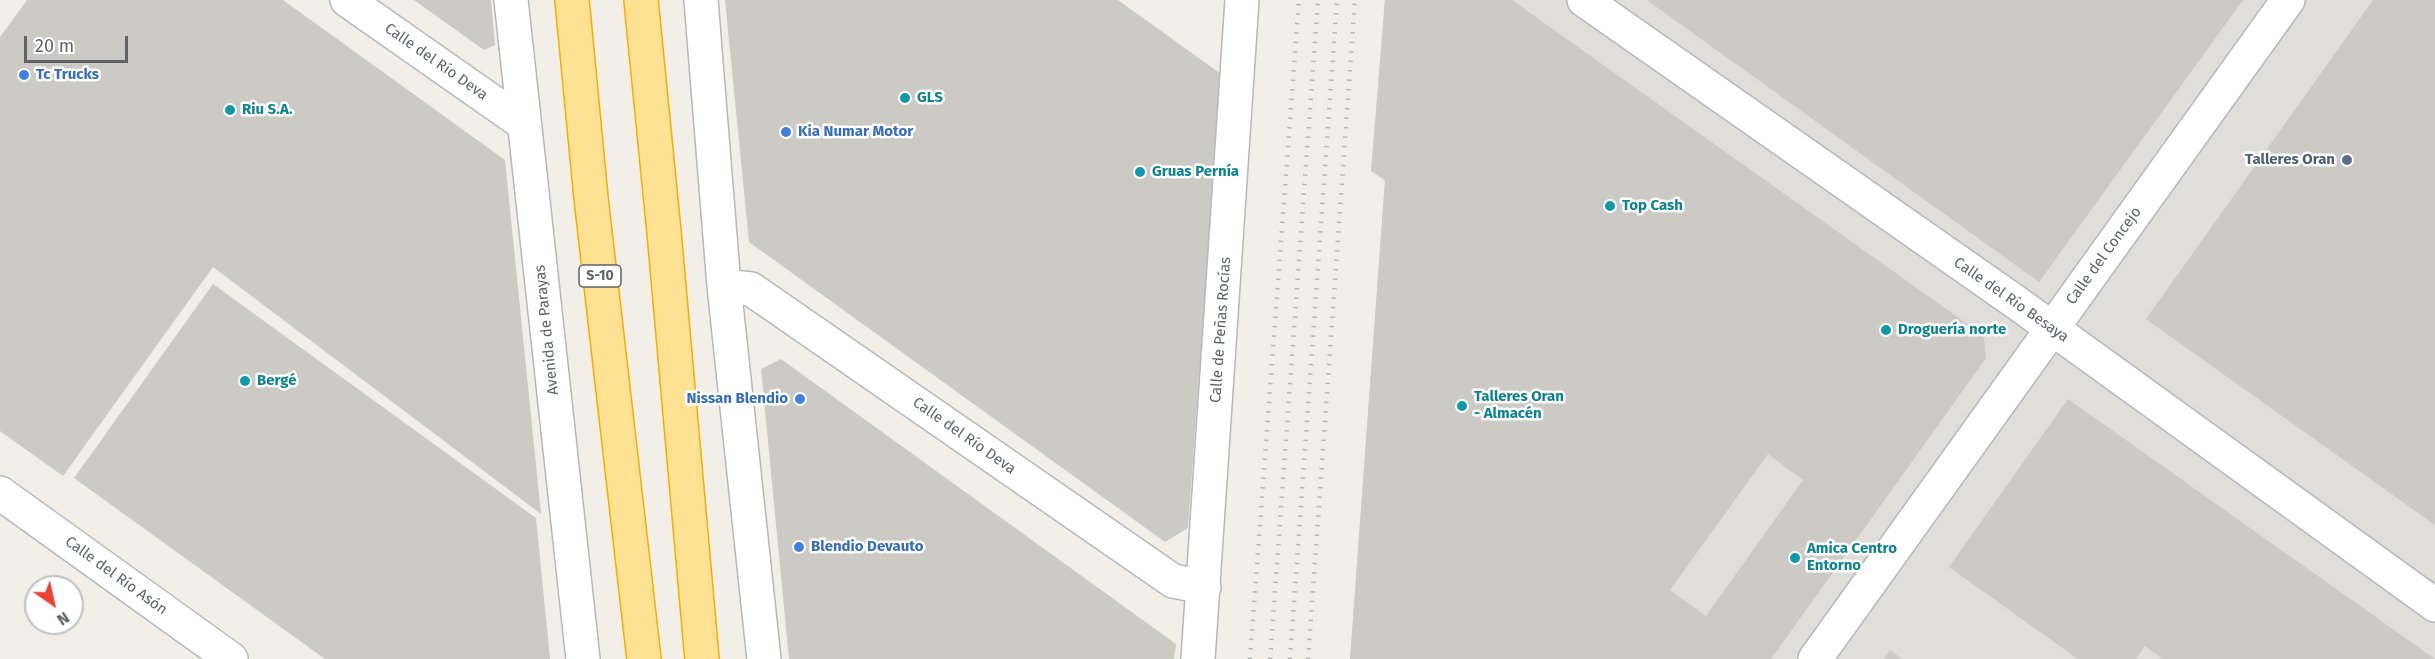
<!DOCTYPE html>
<meta charset="utf-8">
<style>
body{margin:0}
#map{position:relative;width:2435px;height:659px;overflow:hidden;background:#f1efe8;font-family:"Fira Sans",sans-serif}
canvas{display:block}
.north{position:absolute;left:24px;top:575px;width:60px;height:60px;box-sizing:border-box;background:#fff;border:2px solid #bfc1c3;border-radius:50%;rotate:146deg;font-size:16px;font-weight:700;line-height:24px;text-align:center;color:#5f6368}
.north::after{content:'';display:block;margin:auto;width:21px;height:27px;background:#ea4335;clip-path:polygon(50% 0,100% 100%,50% 72%,0 100%)}
.scale{position:absolute;left:24px;top:36px;width:104px;height:27px;box-sizing:border-box;border:3px solid #5f6368;border-top:0;padding-left:8px;font-size:18px;line-height:21px;white-space:nowrap;color:#5f6368;-webkit-text-stroke:4px #fff;paint-order:stroke}
</style>
<div id="map">
<canvas width="2435" height="659"></canvas>
<div class="north">N</div>
<div class="scale">20 m</div>
</div>
<script>
const c = document.querySelector('canvas').getContext('2d');
c.lineJoin = 'round';
function paint(path, color) {
  c.fillStyle = color;
  c.fill(path, 'evenodd');
}
function shape(rows) {
  const path = new Path2D();
  for (const r of rows) {
    path.moveTo(r[0], r[1]);
    for (let i = 2; i < r.length; i += 2) path.lineTo(r[i], r[i + 1]);
  }
  return path;
}
function strokePath(path, color, width, dash) {
  c.strokeStyle = color;
  c.lineWidth = width;
  c.lineCap = dash ? 'butt' : 'round';
  c.setLineDash(dash || []);
  c.stroke(path);
}
function drawText(font, color, halo, rows, align = 'center') {
  c.font = font + ' "Fira Sans",sans-serif';
  c.lineWidth = 5;
  c.setLineDash([]);
  c.textBaseline = 'middle';
  c.strokeStyle = halo;
  c.fillStyle = color;
  for (const [text, x, y, turn = 0] of rows) {
    c.save();
    c.translate(x, y);
    c.rotate((+turn || 0) * Math.PI / 180);
    c.textAlign = isNaN(turn) ? turn : align;
    if (halo) c.strokeText(text, 0, 0);
    c.fillText(text, 0, 0);
    c.restore();
  }
}
const industrial = shape([
 [1385,0,2435,0,2435,659,1350,659,1385,181,1371,171]
]);
const building = shape([
 [27,0,283,0,505,160,541,514,213,267,63,476,0,431,0,37],
 [414,0,491,0,495,45,484,50],
 [725,0,1118,0,1221,74,1188,528,1165,542,749,242],
 [1385,0,1512,0,1984,336,1986,358,1771,659,1350,659,1385,180,1371,171],
 [1768,454,1803,480,1706,616,1670,590],
 [1647,0,2243,0,2039,282],
 [2373,0,2435,0,2435,525,2146,319],
 [213,284,536,518,550,659,325,659,74,478],
 [781,359,1176,644,1174,659,789,659,761,369],
 [2068,399,2435,659,2163,659,2145,646,2136,659,2078,659,1949,567],
 [1890,650,1902,659,1884,659]
]);
const minor = shape([
 [347,0,524,124],
 [511,0,583,659],
 [701,0,724,286,764,659],
 [1584,0,2017,303,2435,605],
 [724,286,751,289,1173,581,1204,587],
 [0,493,231,659],
 [1198,659,1242,0],
 [1815,659,2288,0]
]);
const motorway = shape([
 [572,0,591,198,644,659],
 [641,0,664,232,702,659]
]);
const rail = shape([
 [1250,659,1299,0],
 [1270,659,1318,0],
 [1290,659,1337,0],
 [1308,659,1355,0]
]);
const markers = [
 [24,75,6,"#3f7fe0"],
 [905,98,6,"#0f9aa8"],
 [230,110,6,"#0f9aa8"],
 [786,132,6,"#3f7fe0"],
 [2347,160,6,"#5c6f8a"],
 [1140,172,6,"#0f9aa8"],
 [1610,206,6,"#0f9aa8"],
 [1886,330,6,"#0f9aa8"],
 [245,381,6,"#0f9aa8"],
 [800,399,6,"#3f7fe0"],
 [1462,406,6,"#0f9aa8"],
 [799,547,6,"#3f7fe0"],
 [1795,558,6,"#0f9aa8"]
];
const shields = [
 [600,276,42]
];
const shieldNames = [
 ["S-10",600,276]
];
const streetNames = [
 ["Calle del Río Deva",436,62,35],
 ["Calle del Concejo",2104,256,-54],
 ["Calle del Río Besaya",2011,300,35],
 ["Avenida de Parayas",547,330,-96],
 ["Calle de Peñas Rocías",1221,330,-86],
 ["Calle del Río Deva",964,436,35],
 ["Calle del Río Asón",116,576,36]
];
const shopNames = [
 ["Tc Trucks",36,75],
 ["Kia Numar Motor",798,132],
 ["Nissan Blendio",788,399,"right"],
 ["Blendio Devauto",811,547]
];
const cultureNames = [
 ["GLS",917,98],
 ["Riu S.A.",242,110],
 ["Gruas Pernía",1152,172],
 ["Top Cash",1622,206],
 ["Droguería norte",1898,330],
 ["Bergé",257,381],
 ["Talleres Oran",1474,397],
 ["- Almacén",1474,414],
 ["Amica Centro",1807,549],
 ["Entorno",1807,566]
];
const serviceNames = [
 ["Talleres Oran",2335,160]
];
paint(industrial, '#e0deda');
paint(building, '#cccac5');
strokePath(minor, '#b5b8bc', 36);
strokePath(motorway, '#f9ab00', 36);
strokePath(minor, '#fff', 33);
strokePath(motorway, '#fde293', 33);
strokePath(rail, '#b6b7b8', 4.5, [1.5, 8]);
for (const [x, y, r, color] of markers) {
  const dot = new Path2D();
  dot.arc(x, y, r, 0, 2 * Math.PI);
  c.fillStyle = color;
  c.fill(dot);
  strokePath(dot, '#fff', 2);
}
for (const [x, y, w] of shields) {
  const box = new Path2D();
  box.roundRect(x - w / 2, y - 11, w, 22, 4.5);
  c.fillStyle = '#fff';
  c.fill(box);
  strokePath(box, '#5f6368', 1.5);
}
drawText('bold 14px', '#5f6368', null, shieldNames);
drawText('15px', '#5f6368', '#fff', streetNames);
drawText('bold 15px', '#366cbe', '#fff', shopNames, 'left');
drawText('bold 15px', '#0d838f', '#fff', cultureNames, 'left');
drawText('bold 15px', '#4e5e75', '#fff', serviceNames, 'right');
</script>
